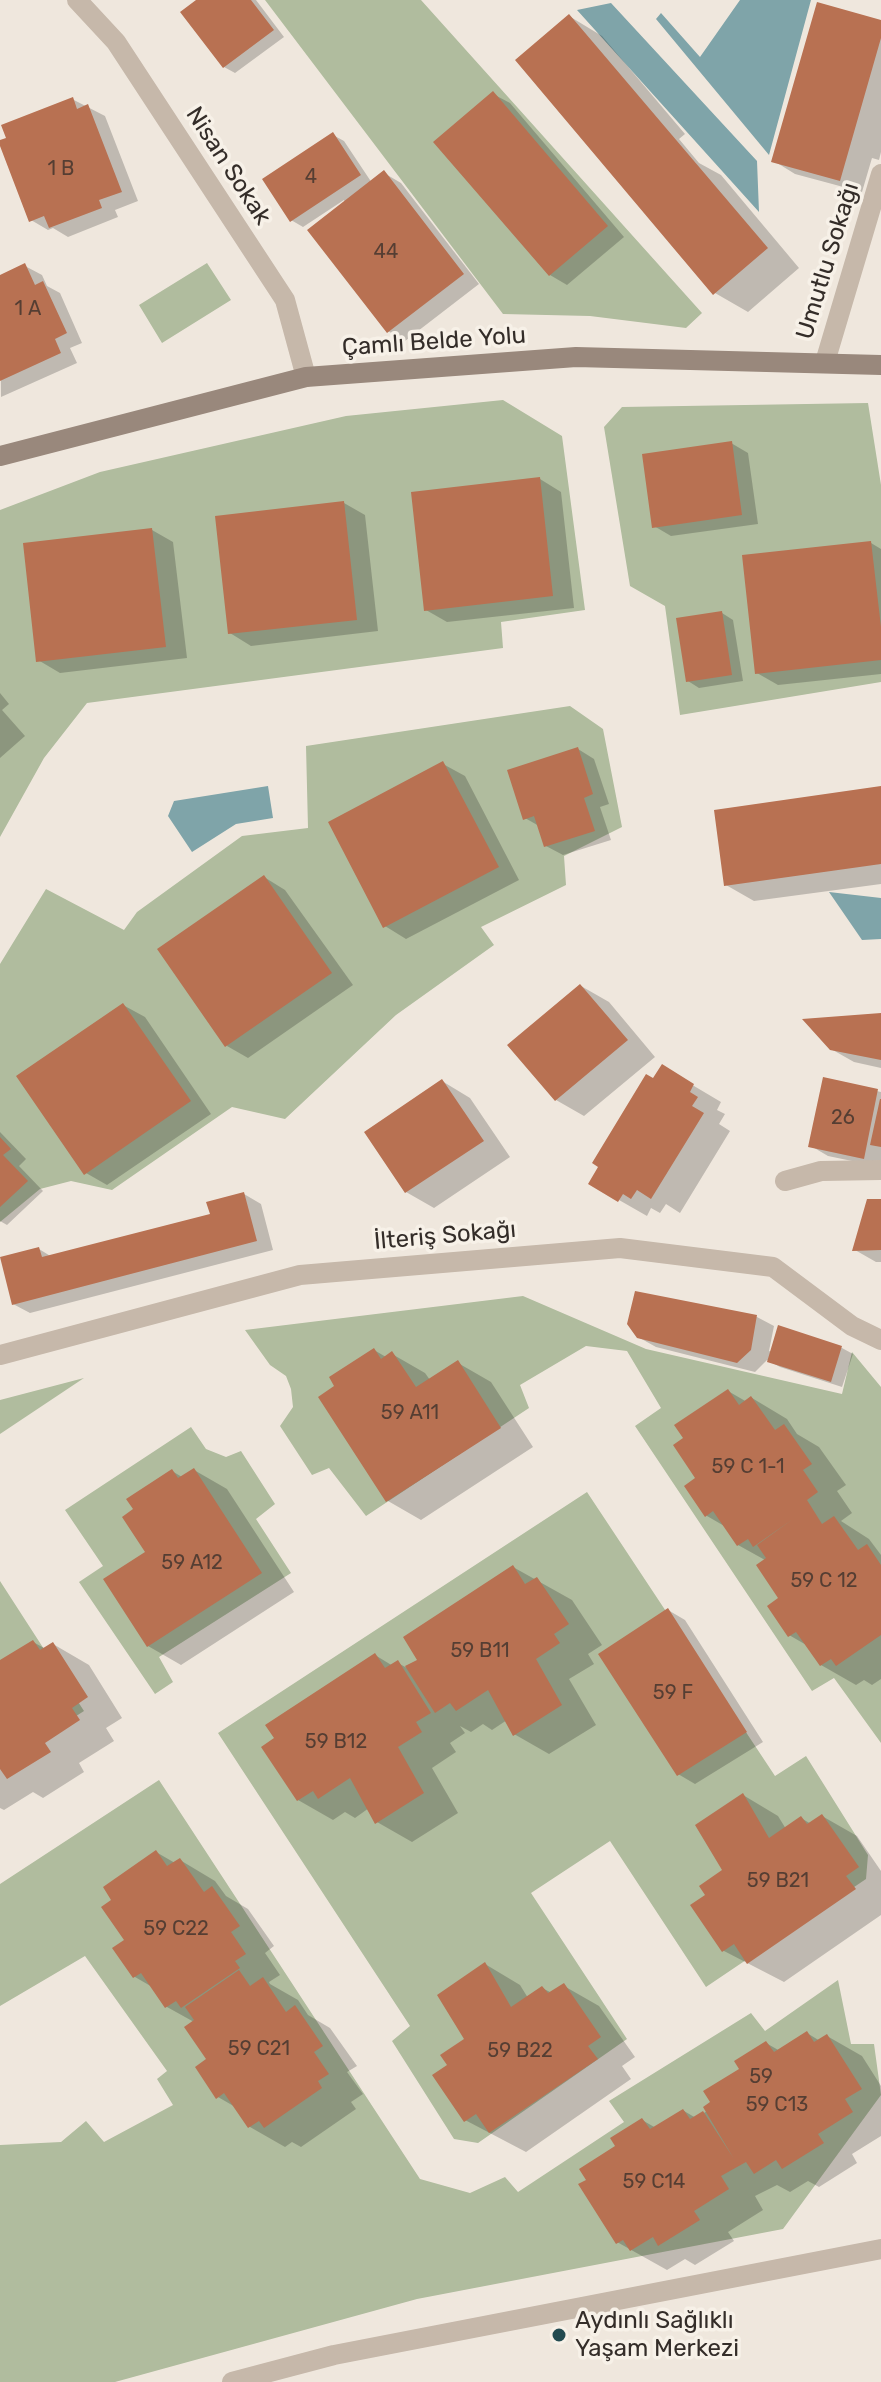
<!DOCTYPE html>
<meta charset="utf-8">
<style>
body{margin:0}
canvas{display:block;background:#efe7dd}
</style>
<canvas width="881" height="2382"></canvas>
<script>
const c = document.querySelector('canvas').getContext('2d');
c.lineJoin = 'round';
function paint(path, color) {
  c.fillStyle = color;
  c.fill(path, 'evenodd');
}
function shape(rows) {
  const path = new Path2D();
  for (const r of rows) {
    path.moveTo(r[0], r[1]);
    for (let i = 2; i < r.length; i += 2) path.lineTo(r[i], r[i + 1]);
  }
  return path;
}
function strokePath(path, color, width, dash) {
  c.strokeStyle = color;
  c.lineWidth = width;
  c.lineCap = dash ? 'butt' : 'round';
  c.setLineDash(dash || []);
  c.stroke(path);
}
function drawText(font, color, halo, rows, align = 'center') {
  c.font = font + ' Rubik,sans-serif';
  c.lineWidth = 7;
  c.setLineDash([]);
  c.textBaseline = 'middle';
  c.strokeStyle = halo;
  c.fillStyle = color;
  for (const [text, x, y, turn = 0] of rows) {
    c.save();
    c.translate(x, y);
    c.rotate((+turn || 0) * Math.PI / 180);
    c.textAlign = isNaN(turn) ? turn : align;
    if (halo) c.strokeText(text, 0, 0);
    c.fillText(text, 0, 0);
    c.restore();
  }
}
const green = shape([
 [265,0,421,0,702,313,686,328,590,316,503,314],
 [207,263,231,300,162,343,139,305],
 [503,400,562,436,585,610,501,622,503,648,87,703,44,758,0,837,0,510,100,472,346,416],
 [868,403,881,485,881,682,680,715,665,606,630,586,604,427,622,407],
 [570,706,603,729,622,827,564,856,566,885,481,927,494,945,396,1015,285,1119,232,1107,112,1190,71,1181,40,1189,0,1222,0,964,46,889,124,930,137,912,242,836,308,828,306,746],
 [523,1296,646,1349,842,1394,852,1352,881,1387,881,1743,834,1678,812,1691,635,1426,661,1408,627,1351,586,1346,520,1385,529,1408,366,1516,329,1468,312,1475,280,1426,293,1407,291,1389,286,1376,270,1365,245,1330],
 [84,1378,0,1434,0,1400],
 [191,1427,206,1449,226,1457,241,1451,275,1504,256,1519,291,1573,159,1657,173,1682,155,1694,79,1582,103,1566,65,1510],
 [587,1492,775,1776,806,1756,868,1855,866,1879,706,1987,610,1841,531,1893,627,2039,478,2143,454,2139,392,2041,410,2026,218,1733],
 [0,1581,84,1711,0,1765],
 [159,1780,420,2179,470,2193,505,2177,518,2192,624,2122,609,2101,751,2013,765,2031,838,1980,851,2044,874,2044,881,2095,783,2229,417,2299,115,2382,0,2382,0,2145,61,2142,86,2121,104,2142,173,2105,157,2079,167,2071,85,1956,0,2006,0,1884]
]);
const water = shape([
 [740,0,811,0,769,155,656,19,661,13,700,57],
 [611,3,757,161,759,212,577,10],
 [268,786,273,818,236,824,192,852,168,816,174,801],
 [829,892,881,898,881,939,862,940]
]);
const shadow = shape([
 [199,0,256,0,284,37,235,73,224,67],
 [569,16,602,36,685,134,679,139,699,163,721,175,799,268,748,312,715,293],
 [881,22,881,152,879,160,872,158,862,192,795,174,774,161],
 [493,94,510,103,624,237,567,285,550,275],
 [72,99,105,116,138,201,115,210,118,217,68,237,53,228,48,230,31,220],
 [333,135,344,141,372,183,384,173,401,183,479,284,405,341,388,331,344,200,303,227,291,220],
 [25,266,42,275,47,286,60,293,82,343,70,348,77,363,1,397,0,277],
 [731,443,748,453,758,524,671,536,654,526],
 [540,479,561,492,574,608,447,622,426,610],
 [344,503,365,515,378,631,251,646,230,633],
 [152,530,173,542,187,658,60,673,38,660],
 [871,543,881,549,881,674,778,685,757,673],
 [722,613,733,620,743,681,699,688,688,681],
 [0,693,9,704,2,710,25,736,0,758],
 [578,749,594,759,609,804,600,807,611,840,563,855,546,846,539,826,525,818],
 [443,764,465,776,519,880,406,939,385,926],
 [881,787,881,884,754,901,726,885],
 [264,877,285,890,353,985,248,1058,227,1046],
 [581,986,609,1002,655,1057,584,1116,556,1100],
 [123,1005,145,1017,211,1114,107,1185,86,1173],
 [881,1015,881,1068,854,1062,831,1049],
 [662,1067,721,1102,717,1110,725,1114,719,1124,730,1131,680,1213,666,1204,660,1213,651,1208,647,1216,619,1200],
 [824,1079,881,1092,881,1167,828,1156,811,1146],
 [442,1081,470,1098,510,1157,434,1208,406,1192],
 [0,1132,26,1159,19,1166,43,1191,7,1225,0,1221],
 [244,1194,261,1204,273,1250,30,1313,13,1304,39,1249,52,1257,212,1215],
 [881,1201,881,1262,876,1262,855,1250],
 [636,1294,757,1317,774,1326,769,1351,772,1352,779,1327,842,1348,853,1354,842,1387,780,1367,767,1360,755,1372,656,1347,638,1337],
 [374,1350,386,1357,392,1354,425,1373,430,1380,458,1363,491,1382,533,1447,421,1520,388,1501,337,1387],
 [728,1391,747,1402,752,1398,787,1419,797,1434,819,1447,846,1485,837,1491,852,1513,841,1521,869,1539,881,1555,881,1679,872,1685,864,1680,856,1685,821,1665,808,1646,789,1635,781,1598,765,1560,738,1545,726,1527,707,1516,698,1478],
 [194,1470,227,1489,294,1592,181,1665,148,1646,148,1553,136,1510,172,1471,182,1477],
 [513,1567,572,1600,602,1645,588,1654,594,1664,569,1679,596,1725,549,1754,514,1734,507,1720,492,1730,483,1724,471,1732,460,1726,465,1733,450,1743,456,1752,432,1768,458,1813,412,1842,377,1822,369,1808,355,1818,345,1812,333,1820,298,1800,375,1655,393,1666,398,1663,407,1668,420,1661],
 [668,1610,685,1620,763,1742,695,1784,678,1774],
 [33,1642,46,1649,53,1644,89,1665,122,1718,106,1728,114,1741,79,1763,84,1772,43,1798,33,1792,4,1810,0,1808,0,1662],
 [743,1795,778,1816,786,1829,801,1818,811,1824,822,1816,857,1836,881,1871,881,1915,784,1982,724,1951,707,1896,725,1870],
 [156,1852,175,1863,180,1860,215,1881,226,1896,248,1909,274,1946,265,1953,280,1975,269,1982,270,1984,298,2000,308,2015,330,2028,357,2066,347,2072,363,2094,351,2102,356,2109,301,2147,292,2142,285,2147,250,2127,237,2108,218,2097,209,2060,194,2022,167,2007,154,1988,135,1977,115,1948,126,1940],
 [485,1964,520,1985,528,1998,542,1988,552,1993,564,1986,599,2006,635,2057,622,2066,631,2079,526,2152,465,2120,449,2065,467,2040],
 [807,2033,820,2041,827,2036,862,2056,881,2086,881,2136,852,2154,857,2163,819,2187,808,2181,790,2192,777,2185,755,2196,763,2210,728,2232,734,2241,695,2265,685,2259,667,2270,617,2242,618,2147,642,2120,656,2128,684,2111,696,2118,707,2111,766,2043,780,2051]
]);
const building = shape([
 [196,0,251,0,274,30,223,68,180,12],
 [817,2,881,20,881,38,840,181,771,162],
 [569,14,768,248,713,295,515,60],
 [493,91,608,226,549,276,433,142],
 [73,97,77,109,88,104,122,192,99,200,102,208,49,228,44,216,29,222,0,146,0,140,6,138,1,125],
 [333,132,361,175,290,222,262,179],
 [384,170,464,274,387,333,307,230],
 [25,263,35,285,43,281,67,333,55,339,61,353,0,381,0,275],
 [732,441,742,515,652,528,642,454],
 [540,477,553,596,424,611,411,492],
 [344,501,357,620,228,634,215,516],
 [152,528,166,647,36,662,23,543],
 [871,541,881,627,881,660,755,674,742,555],
 [722,611,732,675,686,682,676,618],
 [578,747,593,794,584,798,595,831,544,847,534,816,523,820,507,770],
 [443,761,499,867,383,928,328,822],
 [881,786,881,864,724,886,714,810],
 [264,875,332,973,225,1047,157,949],
 [580,984,628,1040,555,1101,507,1045],
 [123,1003,191,1101,84,1175,16,1076],
 [881,1013,881,1060,830,1050,802,1019],
 [662,1064,694,1084,690,1092,698,1097,692,1106,704,1113,651,1199,637,1190,631,1199,623,1194,618,1202,588,1184,598,1167,592,1163,646,1074,653,1078],
 [823,1077,878,1089,864,1159,808,1147],
 [442,1079,484,1141,405,1193,364,1132],
 [880,1099,881,1099,881,1147,870,1145],
 [0,1137,11,1149,3,1155,28,1181,0,1207],
 [244,1192,257,1241,12,1305,0,1257,39,1247,42,1257,210,1214,206,1202],
 [867,1199,881,1199,881,1250,852,1251],
 [635,1291,757,1315,751,1350,737,1363,637,1338,627,1324],
 [778,1325,842,1346,831,1382,767,1362],
 [374,1348,381,1359,392,1351,416,1387,458,1360,501,1428,386,1502,318,1397,334,1386,329,1377],
 [728,1389,739,1405,751,1396,775,1430,784,1424,812,1464,803,1470,818,1492,807,1500,822,1524,834,1516,858,1550,867,1544,881,1565,881,1635,836,1666,831,1659,820,1666,796,1632,788,1637,767,1606,778,1598,756,1565,766,1558,757,1545,793,1519,753,1547,748,1539,737,1546,713,1511,705,1517,684,1486,695,1478,673,1445,683,1438,674,1425],
 [194,1468,262,1573,147,1647,103,1579,145,1552,122,1517,133,1509,126,1499,172,1469,178,1478],
 [513,1565,525,1584,537,1577,569,1624,554,1634,560,1643,536,1659,562,1705,513,1736,488,1690,456,1711,450,1703,435,1713,405,1666,417,1660,403,1637],
 [668,1608,747,1732,677,1776,598,1654],
 [33,1640,40,1650,53,1642,88,1697,72,1708,80,1720,45,1743,51,1752,7,1779,0,1769,0,1660],
 [375,1653,385,1668,398,1660,431,1713,416,1722,422,1732,398,1747,424,1793,375,1824,350,1778,318,1799,313,1791,297,1801,261,1747,274,1738,265,1725],
 [743,1793,769,1838,801,1816,807,1824,822,1814,859,1867,846,1876,856,1889,747,1964,734,1944,722,1952,690,1905,705,1895,699,1886,722,1870,695,1825],
 [156,1850,167,1866,180,1858,204,1892,212,1886,240,1926,231,1932,246,1954,235,1961,240,1968,181,2008,176,2001,165,2008,141,1973,133,1978,112,1948,124,1940,101,1907,111,1900,103,1887],
 [485,1962,511,2007,542,1986,548,1993,564,1983,601,2037,588,2046,598,2059,489,2133,476,2114,464,2122,432,2075,447,2065,440,2055,464,2039,437,1995],
 [239,1970,250,1986,263,1977,286,2012,295,2005,323,2046,314,2052,329,2074,318,2081,322,2088,264,2128,259,2121,248,2128,224,2093,216,2099,195,2067,206,2059,184,2027,194,2020,185,2007],
 [807,2031,814,2042,827,2034,862,2089,845,2099,853,2112,818,2134,824,2143,782,2169,776,2160,754,2174,746,2162,721,2176,729,2189,694,2211,700,2220,658,2246,653,2237,630,2251,623,2240,616,2244,578,2184,586,2180,579,2169,615,2146,610,2138,642,2118,650,2129,683,2109,690,2119,703,2111,734,2159,703,2107,710,2102,703,2091,739,2069,734,2061,766,2041,774,2052]
]);
const street = shape([
 [77,0,116,42,285,300,306,377],
 [825,362,881,174],
 [785,1181,821,1171,881,1170],
 [0,1355,300,1275,620,1248,773,1267,852,1326,881,1340],
 [232,2382,334,2355,881,2249]
]);
const secondary = shape([
 [0,456,306,377,576,357,881,365]
]);
const markers = [
 [559,2335,8,"#234b51"]
];
const numberNames = [
 ["1 B",61,169],
 ["4",311,177],
 ["44",386,252],
 ["1 A",28,309],
 ["26",843,1118],
 ["59 A11",410,1413],
 ["59 C 1-1",748,1467],
 ["59 A12",192,1563],
 ["59 C 12",824,1581],
 ["59 B11",480,1651],
 ["59 F",673,1693],
 ["59 B12",336,1742],
 ["59 B21",778,1881],
 ["59 C22",176,1929],
 ["59 C21",259,2049],
 ["59 B22",520,2051],
 ["59",761,2077],
 ["59 C13",777,2105],
 ["59 C14",654,2182]
];
const streetNames = [
 ["Nisan Sokak",228,166,57],
 ["Umutlu Sokağı",828,261,-73],
 ["Çamlı Belde Yolu",434,342,-4],
 ["İlteriş Sokağı",445,1236,-5]
];
const poiNames = [
 ["Aydınlı Sağlıklı",575,2321],
 ["Yaşam Merkezi",575,2349]
];
paint(green, '#b0bc9e');
paint(water, '#7fa4a9');
paint(shadow, '#0003');
paint(building, '#b87152');
strokePath(street, '#c6b8aa', 20);
strokePath(secondary, '#99887c', 20);
for (const [x, y, r, color] of markers) {
  const dot = new Path2D();
  dot.arc(x, y, r, 0, 2 * Math.PI);
  c.fillStyle = color;
  c.fill(dot);
  strokePath(dot, '#f7f1e8', 3);
}
drawText('20px', '#553e33', null, numberNames);
drawText('24px', '#342d29', '#f7f1e8', streetNames);
drawText('24px', '#342d29', '#f7f1e8', poiNames, 'left');
</script>
